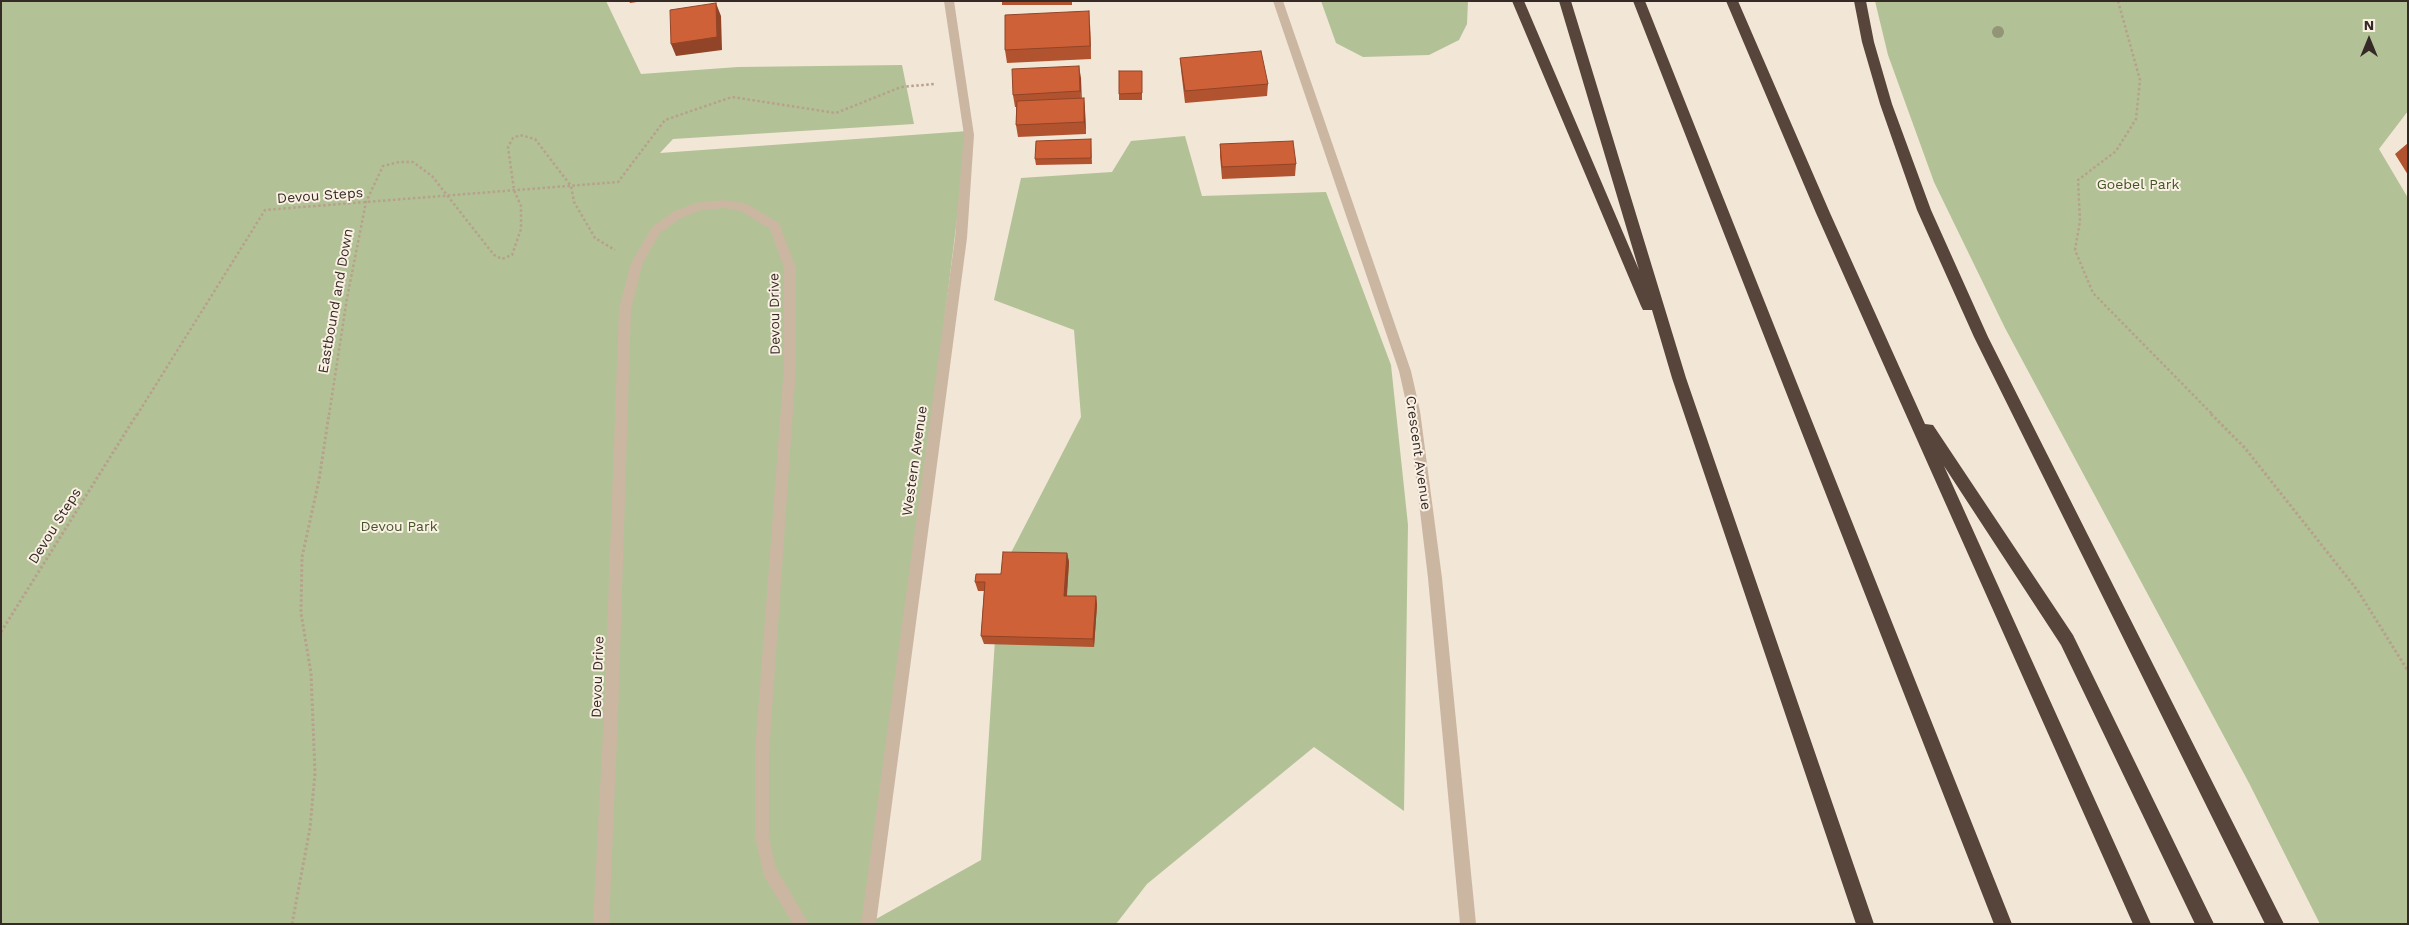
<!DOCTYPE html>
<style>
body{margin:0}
#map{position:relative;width:2409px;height:925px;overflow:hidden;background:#f2e6d6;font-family:"Work Sans",sans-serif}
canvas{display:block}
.frame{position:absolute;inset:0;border:2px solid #352a25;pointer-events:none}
.north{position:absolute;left:2344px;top:15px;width:50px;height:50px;-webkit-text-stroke:4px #faf0e3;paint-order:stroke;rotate:0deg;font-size:14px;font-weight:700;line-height:20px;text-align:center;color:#352a25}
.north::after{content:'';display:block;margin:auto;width:18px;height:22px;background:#352a25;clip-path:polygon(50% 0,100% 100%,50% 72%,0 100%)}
</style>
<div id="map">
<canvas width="2409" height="925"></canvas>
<div class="frame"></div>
<div class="north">N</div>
</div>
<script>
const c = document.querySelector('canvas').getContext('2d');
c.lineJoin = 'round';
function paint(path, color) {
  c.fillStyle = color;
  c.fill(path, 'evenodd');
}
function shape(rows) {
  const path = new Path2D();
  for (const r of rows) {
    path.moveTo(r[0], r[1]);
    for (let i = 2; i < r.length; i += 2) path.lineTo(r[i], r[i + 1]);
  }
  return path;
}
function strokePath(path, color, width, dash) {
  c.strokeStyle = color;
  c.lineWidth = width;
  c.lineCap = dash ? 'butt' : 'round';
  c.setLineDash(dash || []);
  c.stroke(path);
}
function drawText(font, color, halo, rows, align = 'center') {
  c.font = font + ' "Work Sans",sans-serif';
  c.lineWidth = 4;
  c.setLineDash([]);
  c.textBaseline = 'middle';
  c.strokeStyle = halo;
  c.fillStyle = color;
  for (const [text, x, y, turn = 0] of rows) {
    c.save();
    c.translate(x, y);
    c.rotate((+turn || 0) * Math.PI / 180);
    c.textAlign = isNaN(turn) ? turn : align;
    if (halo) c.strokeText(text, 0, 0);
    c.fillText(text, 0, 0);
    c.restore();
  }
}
const green = shape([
 [1,1,606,1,641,74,738,67,902,65,914,124,673,139,660,153,968,131,869,923,981,860,999,576,1081,417,1074,330,994,300,1021,178,1112,172,1131,141,1185,136,1202,196,1326,192,1391,365,1408,525,1404,811,1314,747,1147,884,1116,924,1,924],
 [1321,1,1468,1,1467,24,1459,40,1429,55,1363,57,1336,43],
 [1875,1,2408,1,2408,111,2379,149,2408,198,2408,924,2320,924,2249,783,2005,328,1934,182,1888,55]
]);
const pathFar1 = shape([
 [2118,1,2140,80,2136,119,2116,151,2078,180,2080,221,2075,250,2093,293,2213,415],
 [137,415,265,210,618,182,665,120,732,97,836,113,901,87,934,84],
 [329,415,347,298,366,202,383,166,399,162,413,162,432,176,494,255,502,259,512,255,521,229,521,206,514,190,508,147,513,138,520,135,535,139,571,186,574,202,595,238,615,250]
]);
const path = shape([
 [2211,414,2245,448,2358,591,2408,671],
 [1,632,137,414],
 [292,924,310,828,315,773,311,673,301,613,302,557,319,480,329,414]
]);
const minor = shape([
 [1273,1,1283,1,1411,371,1420,411,1442,578,1476,924,1460,924,1428,578,1408,411,1399,371,1273,1]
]);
const tertiary = shape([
 [944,1,954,1,974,135,967,238,876,924,861,924,955,238,964,135,944,1],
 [724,200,747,204,779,223,796,268,796,367,769,753,769,837,776,868,809,924,793,924,764,876,755,837,755,753,784,367,784,268,770,229,741,211,724,208,701,210,681,218,660,233,643,263,631,309,618,715,609,924,593,924,604,715,619,309,631,263,652,227,673,212,696,203,724,200]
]);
const motorway = shape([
 [1512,1,1524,1,1639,270,1559,1,1571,1,1686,378,1874,924,1856,924,1672,378,1652,310,1643,310,1641,306,1512,1],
 [1633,1,1645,1,2012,924,1994,924,1633,1],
 [1726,1,1738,1,1830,213,1925,424,1933,425,2073,635,2214,924,2195,924,2061,645,1944,466,2151,924,2133,924,1816,213,1726,1],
 [1854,1,1866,1,1874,42,1892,104,1931,210,1988,337,2284,924,2265,924,1974,337,1917,210,1880,104,1862,42,1854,1]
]);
const trees = [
 [1998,32]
];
const wall = shape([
 [629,1,644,1,630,3],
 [1002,1,1072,1,1072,5,1002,5],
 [1090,24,1091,59,1007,63,1005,50],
 [1180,58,1268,84,1267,96,1185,103,1181,70],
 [1079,66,1081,98,1084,98,1085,110,1086,134,1018,137,1016,125,1016,107,1015,107,1013,95],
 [1142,77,1142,100,1119,100,1119,94],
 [1091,139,1092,164,1036,165,1035,159],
 [2408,143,2408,175,2395,154],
 [1220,144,1296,164,1295,176,1222,179,1220,156],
 [1067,553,1069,562,1067,596,1096,596,1097,605,1094,647,984,644,981,636,984,591,978,591,975,582]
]);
const shadedWall = shape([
 [716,3,721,16,722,50,676,56,671,44],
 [1089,11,1090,24,1091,59,1090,46],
 [1079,66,1081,78,1082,103,1080,91],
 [1084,98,1085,110,1086,134,1084,122],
 [1067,553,1069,562,1066,604,1064,596],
 [1096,596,1097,605,1094,647,1093,639]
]);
const building = shape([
 [716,3,717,37,671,44,670,10,716,3],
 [1089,11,1090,46,1005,50,1005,15,1089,11],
 [1261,51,1268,84,1185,91,1180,58,1261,51],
 [1079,66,1080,91,1013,95,1012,69,1079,66],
 [1119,71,1142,71,1142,93,1119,94,1119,71],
 [1084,98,1084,122,1016,125,1017,101,1084,98],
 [1091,139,1091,158,1035,159,1036,141,1091,139],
 [1293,141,1296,164,1222,167,1220,144,1293,141],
 [1003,552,1067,553,1064,596,1096,596,1093,639,981,636,985,582,975,582,976,574,1001,574,1003,552]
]);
const parkNames = [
 ["Goebel Park",2138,185],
 ["Devou Park",399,527]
];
const streetNames = [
 ["Devou Steps",320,196,-4],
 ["Eastbound and Down",336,301,-80],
 ["Devou Drive",775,314,-91],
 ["Crescent Avenue",1418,453,82],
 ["Western Avenue",915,461,-82],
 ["Devou Steps",55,526,-58],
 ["Devou Drive",598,677,-88]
];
paint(green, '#b2c296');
strokePath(pathFar1, '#b7a08c', 2.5, [2.5, 2.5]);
strokePath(path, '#b7a08c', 3, [2.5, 2.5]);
paint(minor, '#cbb6a2');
paint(tertiary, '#cbb6a2');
paint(motorway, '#57453b');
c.fillStyle = '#929676';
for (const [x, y] of trees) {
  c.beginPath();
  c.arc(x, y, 6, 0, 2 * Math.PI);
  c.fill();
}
paint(wall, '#b25330');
paint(shadedWall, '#914427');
paint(building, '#cf6138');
strokePath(building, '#914427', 1);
drawText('14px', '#435527', '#faf0e3', parkNames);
drawText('14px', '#352a25', '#faf0e3', streetNames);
</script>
